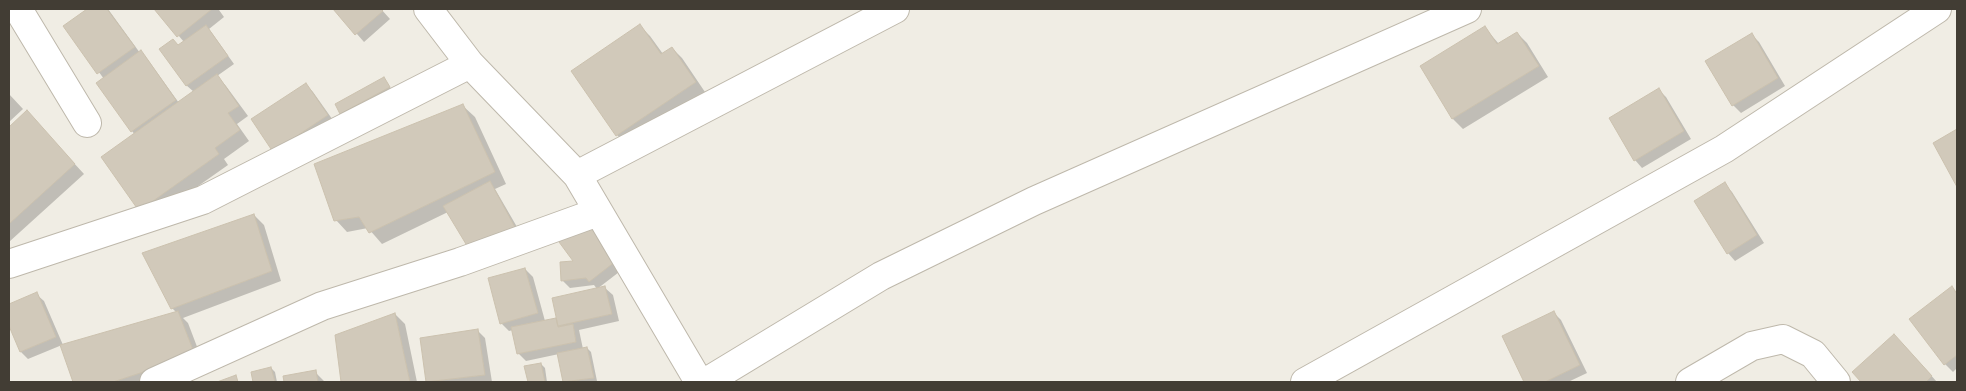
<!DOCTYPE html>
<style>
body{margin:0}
#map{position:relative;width:1966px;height:391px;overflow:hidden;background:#f0ede4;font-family:Montserrat,sans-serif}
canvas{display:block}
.frame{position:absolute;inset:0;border:10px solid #423d34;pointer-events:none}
</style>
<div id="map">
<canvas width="1966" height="391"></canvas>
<div class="frame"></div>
</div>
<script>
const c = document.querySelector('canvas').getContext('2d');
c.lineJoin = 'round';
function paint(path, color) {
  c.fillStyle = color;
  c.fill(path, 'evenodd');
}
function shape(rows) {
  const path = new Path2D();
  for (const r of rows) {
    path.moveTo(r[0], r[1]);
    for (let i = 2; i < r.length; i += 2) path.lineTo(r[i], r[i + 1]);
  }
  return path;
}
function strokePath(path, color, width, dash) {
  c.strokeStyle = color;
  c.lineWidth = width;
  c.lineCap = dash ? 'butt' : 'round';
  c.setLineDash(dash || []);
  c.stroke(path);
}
const shadow = shape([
 [90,9,108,9,140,53,141,52,148,60,179,103,194,92,186,85,178,46,184,42,156,9,221,9,219,10,224,17,209,29,234,64,217,76,226,86,248,116,237,124,249,141,224,159,228,165,150,220,135,135,97,83,104,79,65,26],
 [335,9,381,9,390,19,364,42],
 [640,26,650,36,663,54,672,48,682,58,705,92,627,145,617,135],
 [1485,28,1499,44,1517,33,1527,43,1548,77,1463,129,1453,119,1421,66],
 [1752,35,1759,42,1785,86,1741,113,1733,105],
 [384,79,393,91,345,117,341,113,337,105],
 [305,84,313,92,335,123,274,152],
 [1659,90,1666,97,1691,139,1642,168,1635,160],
 [9,94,23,109,9,122],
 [463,106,475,117,506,184,495,189,524,239,448,212,382,244,368,228,347,232,336,220],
 [27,112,84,174,9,242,9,129],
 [1957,130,1957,185,1934,143],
 [1724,184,1732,192,1764,243,1735,261,1728,253],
 [254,215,264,225,281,281,183,318,188,323,204,365,152,382,74,382,62,345,28,359,21,352,9,323,9,305,36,294,44,301,63,345,177,313,172,308],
 [586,223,623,269,597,289,594,285,570,288,563,281,576,262],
 [525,269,533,277,545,321,557,319,605,288,613,295,619,321,579,330,583,349,587,348,591,352,597,381,564,382,559,354,526,361,518,353,513,330,509,331,502,324],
 [1952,288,1957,293,1957,368,1953,372,1945,364],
 [1553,312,1561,320,1587,373,1568,382,1525,382,1503,336],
 [395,314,405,324,417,382,342,382,336,336],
 [478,331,485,338,492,382,428,382,421,339],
 [1902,343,1937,382,1863,382,1854,372],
 [541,364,545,368,547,382,529,382,526,367],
 [271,368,275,372,277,382,254,382,252,373],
 [315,372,325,382,285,382,284,377]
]);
const building = shape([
 [87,9,107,9,135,47,97,74,63,26,87,9],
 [154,9,212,9,177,37,154,9],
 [333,9,381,9,383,11,355,35,333,9],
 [640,24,661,54,672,47,696,82,616,136,571,71,640,24],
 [206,25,228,56,186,86,159,49,173,39,178,45,206,25],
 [1485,26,1497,44,1517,32,1539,66,1452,119,1420,66,1485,26],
 [1752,33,1778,78,1732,106,1705,61,1752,33],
 [141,50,176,100,131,132,96,83,141,50],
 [217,74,239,106,228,113,240,130,215,148,219,154,139,211,101,157,217,74],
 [384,77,390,87,340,114,335,104,384,77],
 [306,83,328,115,273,152,251,119,306,83],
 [1659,88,1684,131,1634,161,1609,118,1659,88],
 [463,104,495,172,369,233,359,217,334,221,314,164,463,104],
 [27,110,75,164,9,224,9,127,27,110],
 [1957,129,1957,187,1933,143,1957,129],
 [490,181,517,231,472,254,443,206,490,181],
 [1725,182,1757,235,1727,254,1694,201,1725,182],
 [254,214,272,271,171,309,142,253,254,214],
 [586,221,616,261,589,282,586,278,561,281,560,262,573,261,559,242,586,221],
 [525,268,538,313,500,324,488,278,525,268],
 [605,286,612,314,558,326,552,298,605,286],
 [1952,286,1957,294,1957,355,1944,365,1909,319,1952,286],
 [37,292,56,337,20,352,9,326,9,304,37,292],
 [178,311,195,355,113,382,73,382,60,345,178,311],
 [1554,311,1580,365,1545,382,1524,382,1502,336,1554,311],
 [395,313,410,382,341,382,335,335,395,313],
 [556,318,558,327,573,324,576,342,517,354,511,327,556,318],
 [478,329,485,375,426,382,420,338,478,329],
 [1894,334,1932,376,1926,382,1861,382,1852,372,1894,334],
 [587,347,594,378,563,382,557,353,587,347],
 [541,363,545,382,528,382,524,366,541,363],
 [271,367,275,382,253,382,251,372,271,367],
 [316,370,318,382,284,382,283,376,316,370],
 [236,375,238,382,217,382,236,375]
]);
const minor = shape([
 [18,9,87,123],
 [428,9,470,64,577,175,699,382],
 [577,175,895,9],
 [9,264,203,200,470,64],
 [154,382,322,306,460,262,598,212],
 [706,382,881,276,1034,201,1467,9],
 [1305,382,1724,149,1937,9],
 [1690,382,1752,346,1783,339,1813,354,1836,382]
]);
paint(shadow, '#0003');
paint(building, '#d1c9ba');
strokePath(building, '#cbc1ae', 1);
strokePath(minor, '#beb8ab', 30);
strokePath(minor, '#fff', 28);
</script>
